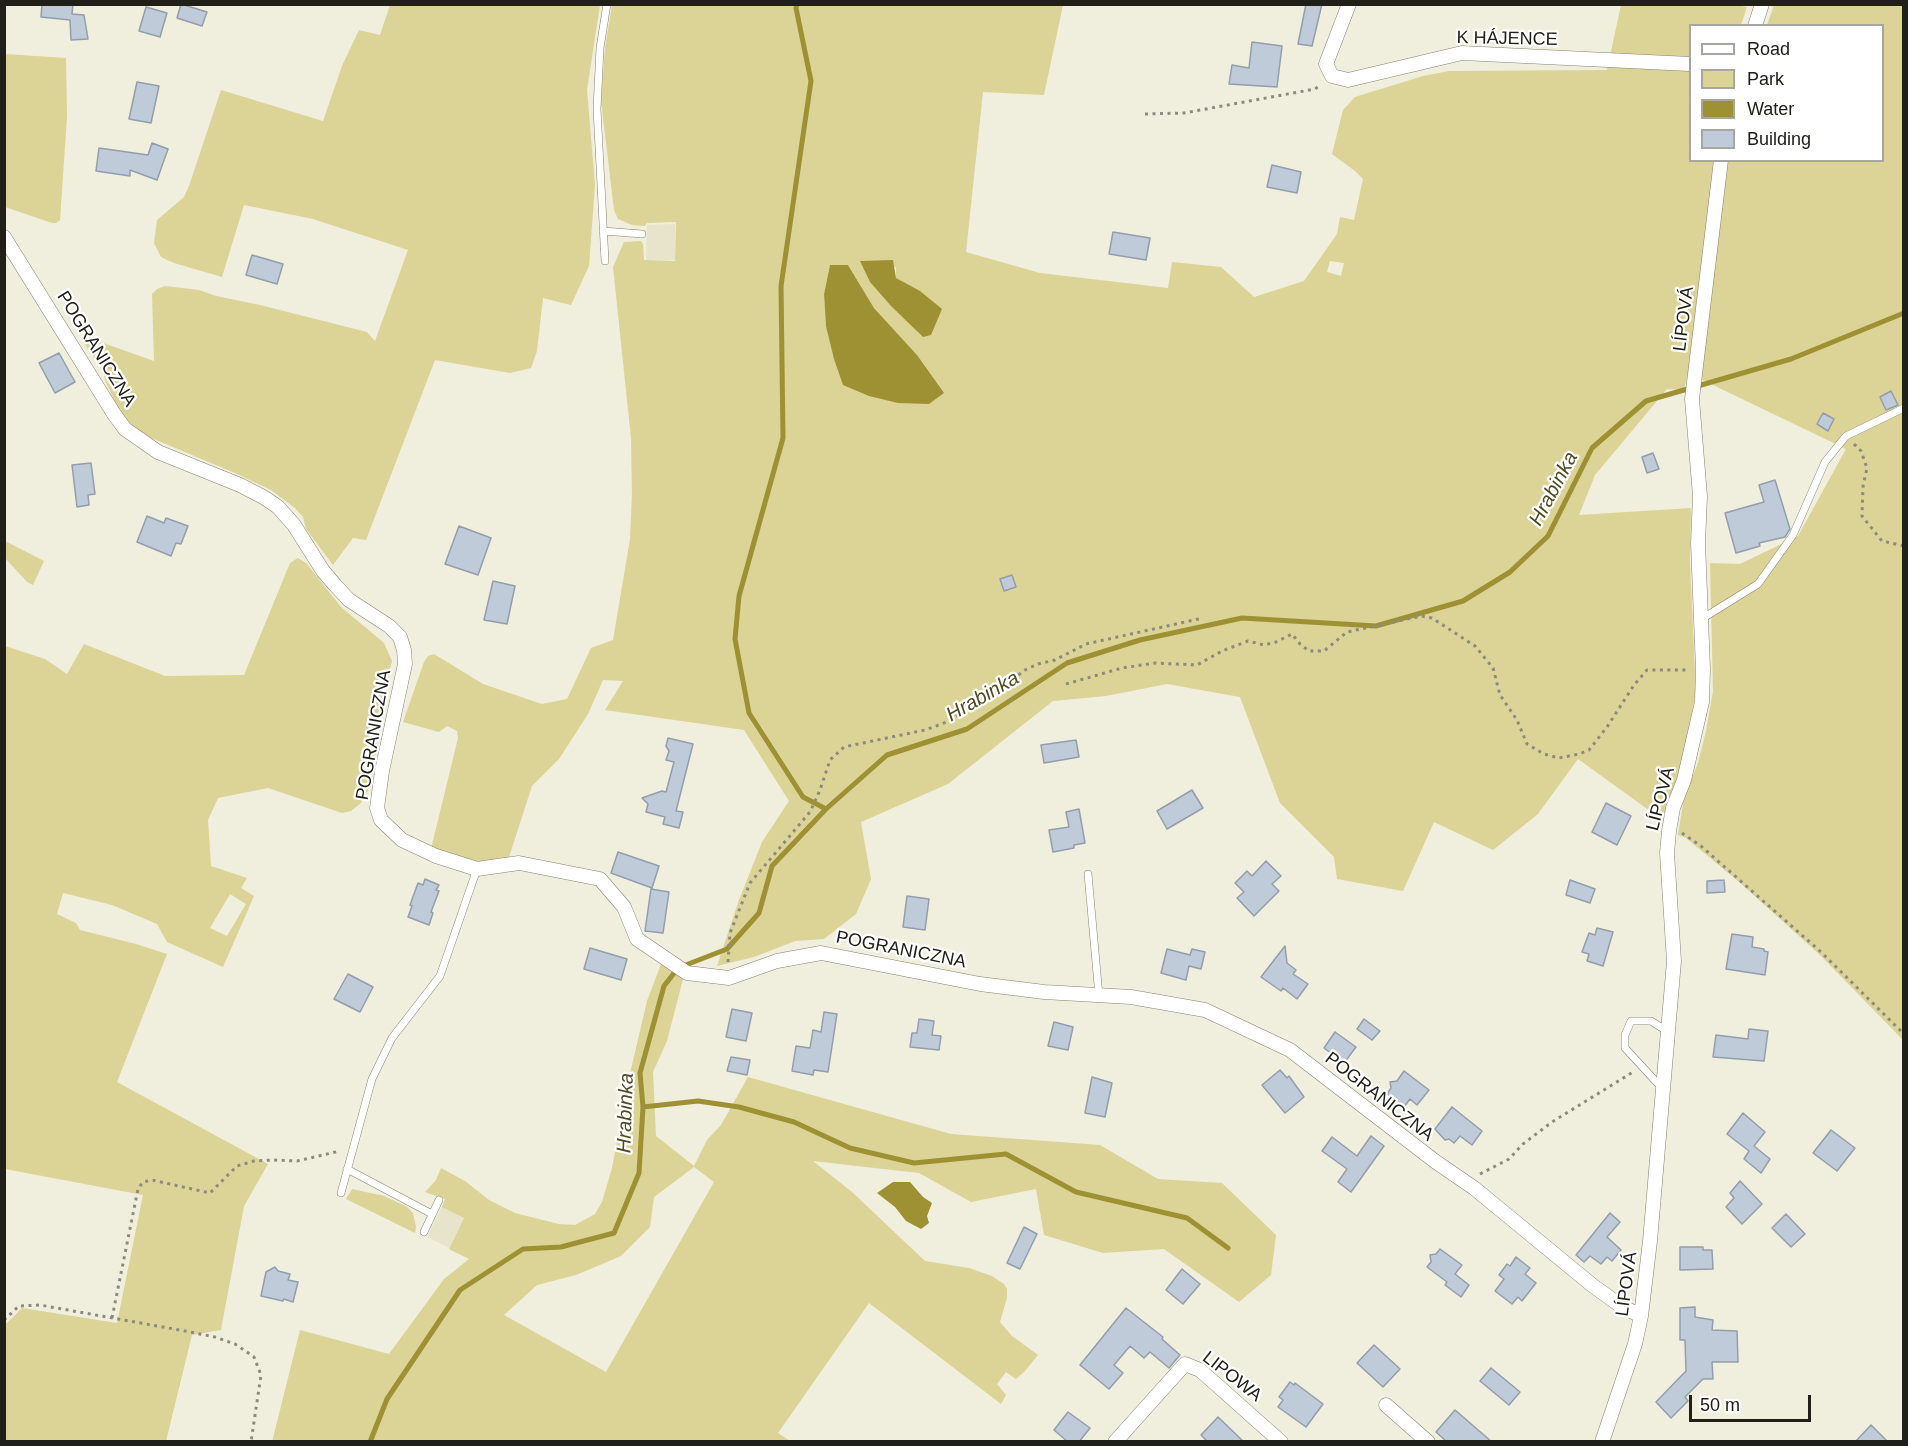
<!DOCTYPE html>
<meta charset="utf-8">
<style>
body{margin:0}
#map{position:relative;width:1908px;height:1446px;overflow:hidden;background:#f0eedc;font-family:Arial,sans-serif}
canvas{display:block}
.frame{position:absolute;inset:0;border:6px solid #202019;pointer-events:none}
.legend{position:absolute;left:1689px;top:24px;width:195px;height:138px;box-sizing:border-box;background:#fff;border:2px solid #a6a6a3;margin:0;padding:8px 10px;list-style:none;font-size:18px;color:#202019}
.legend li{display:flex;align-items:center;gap:12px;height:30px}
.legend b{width:30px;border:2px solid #a6a6a3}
.scale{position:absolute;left:1689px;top:1395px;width:122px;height:27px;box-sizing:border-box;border:3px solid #202019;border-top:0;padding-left:8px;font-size:18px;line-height:21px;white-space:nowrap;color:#202019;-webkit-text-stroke:4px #fff;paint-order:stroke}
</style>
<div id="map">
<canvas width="1908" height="1446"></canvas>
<div class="frame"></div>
<ul class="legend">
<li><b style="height:8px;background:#fff"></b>Road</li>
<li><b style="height:16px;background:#dcd396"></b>Park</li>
<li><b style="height:16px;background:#9e9133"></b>Water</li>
<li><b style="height:16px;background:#c0cbda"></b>Building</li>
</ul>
<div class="scale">50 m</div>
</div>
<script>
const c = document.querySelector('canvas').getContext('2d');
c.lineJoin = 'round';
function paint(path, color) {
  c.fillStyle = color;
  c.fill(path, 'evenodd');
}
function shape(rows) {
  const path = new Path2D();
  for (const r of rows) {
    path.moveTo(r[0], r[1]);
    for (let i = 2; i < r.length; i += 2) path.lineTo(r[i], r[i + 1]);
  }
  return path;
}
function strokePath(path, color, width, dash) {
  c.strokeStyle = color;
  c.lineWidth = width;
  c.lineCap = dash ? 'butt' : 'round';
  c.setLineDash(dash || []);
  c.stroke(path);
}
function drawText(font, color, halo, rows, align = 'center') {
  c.font = font + ' Arial,sans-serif';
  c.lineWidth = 4.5;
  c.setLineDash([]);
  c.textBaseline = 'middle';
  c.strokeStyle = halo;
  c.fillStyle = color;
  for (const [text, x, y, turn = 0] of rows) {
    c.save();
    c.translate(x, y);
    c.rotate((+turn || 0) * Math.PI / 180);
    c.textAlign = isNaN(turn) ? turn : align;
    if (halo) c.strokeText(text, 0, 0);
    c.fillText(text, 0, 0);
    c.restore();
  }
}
const built = shape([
 [675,224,675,260,646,260,647,225],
 [442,1207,464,1218,449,1248,427,1237]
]);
const green = shape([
 [390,5,600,5,587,90,595,185,589,266,571,305,543,298,537,351,531,368,510,373,435,360,366,540,353,538,333,565,306,529,303,517,295,508,271,490,235,473,149,437,127,421,119,411,105,380,104,373,84,343,84,339,86,337,154,361,152,294,157,289,165,286,199,290,216,296,260,305,367,332,375,341,408,250,313,219,244,205,222,277,174,263,161,257,154,243,157,220,184,197,189,186,221,90,323,121,342,66,359,30,380,35],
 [612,5,1063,5,1044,95,983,92,966,252,1040,273,1168,288,1172,262,1221,267,1254,297,1304,281,1337,234,1340,217,1354,220,1363,179,1355,171,1332,154,1343,110,1355,97,1423,76,1449,71,1607,70,1621,5,1735,5,1747,7,1741,25,1690,26,1690,160,1882,160,1882,26,1767,25,1774,5,1903,5,1903,1040,1820,955,1738,881,1686,838,1678,835,1684,797,1698,763,1706,731,1713,691,1710,563,1740,564,1798,536,1846,449,1688,373,1684,390,1667,389,1595,475,1579,515,1691,508,1690,563,1696,692,1681,765,1664,821,1578,759,1538,814,1493,850,1434,822,1403,891,1337,879,1334,857,1280,803,1240,697,1167,684,1106,696,1053,701,948,784,861,822,871,879,856,914,824,939,795,941,754,957,717,966,739,900,762,842,789,801,744,730,605,710,623,681,603,680,588,714,559,759,532,786,509,857,479,862,431,849,458,738,457,731,447,726,439,732,403,722,424,662,428,656,434,654,483,684,542,704,567,699,591,648,613,640,630,539,632,494,631,438,613,267,624,242,641,241,643,244,644,260,675,261,676,222,647,223,645,226,632,225,618,219,614,210,601,101,605,48],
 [860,261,896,267,896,278,922,337],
 [1330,261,1344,263,1341,276,1327,272],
 [830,265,848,265,874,308,917,355,826,326,824,294],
 [5,54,66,58,67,117,60,220,56,223,52,223,5,207],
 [5,541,44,561,33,585,27,582,5,558],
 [298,558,306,563,341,607,384,643,392,661,375,727,377,744,368,791,361,803,351,811,342,813,268,788,218,798,208,820,211,866,247,878,241,888,254,896,223,967,167,942,157,924,112,905,63,893,57,914,76,923,80,930,136,944,167,954,117,1082,268,1164,244,1206,221,1330,192,1335,166,1441,5,1441,5,1325,22,1308,117,1323,143,1195,5,1169,5,646,45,659,67,674,84,644,165,676,244,675,290,563],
 [230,894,246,904,227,936,210,928],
 [661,964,683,979,667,1041,653,1072,656,1136,694,1166,707,1140,721,1125,748,1077,951,1134,1100,1145,1158,1179,1222,1183,1276,1235,1271,1275,1239,1302,1164,1249,1103,1253,1044,1235,1036,1189,971,1202,919,1173,813,1161,852,1192,925,1261,969,1268,992,1276,1004,1284,1007,1289,1007,1298,1000,1322,1012,1336,1038,1355,1025,1371,1016,1379,1006,1372,997,1384,1006,1395,1001,1404,869,1303,778,1433,790,1441,272,1442,300,1330,389,1354,444,1279,469,1259,449,1249,464,1218,442,1207,445,1199,425,1192,436,1180,441,1168,465,1181,489,1200,515,1213,559,1224,575,1225,595,1214,602,1202,612,1168,628,1082,647,1001],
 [694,1167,714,1182,606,1372,504,1315,537,1285,576,1275,621,1256,650,1227,654,1197],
 [352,1189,384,1196,407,1207,413,1213,416,1227,415,1233,346,1199]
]);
const water = shape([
 [893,260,896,278,920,291,942,309,931,335,923,337,891,306,870,282,860,261],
 [830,265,848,265,874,308,917,355,944,393,929,404,898,403,869,396,843,385,834,359,826,326,824,294],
 [893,1182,910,1182,923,1197,932,1203,927,1216,929,1223,921,1229,906,1221,895,1207,877,1193]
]);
const stream = shape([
 [797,4,796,8,811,81,781,286,783,438,739,596,735,639,749,713,803,797,826,809],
 [643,1107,698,1101,739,1107,794,1122,850,1148,914,1163,1006,1154,1076,1192,1187,1218,1228,1248],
 [370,1442,387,1399,460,1290,523,1249,561,1247,614,1233,639,1173,643,1107,640,1073,664,986,678,968,727,949,759,913,772,866,826,809,887,755,967,729,1067,663,1140,640,1242,618,1376,626,1463,601,1510,572,1548,536,1592,448,1646,401,1791,359,1904,313]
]);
const building = shape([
 [42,4,73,4,72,14,84,15,88,39,71,40,70,20,41,17,42,4],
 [181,4,207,12,202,26,177,18,181,4],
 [1306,4,1322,4,1312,46,1298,44,1306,4],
 [146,7,167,13,160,37,139,31,146,7],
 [1252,42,1282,46,1277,87,1229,84,1232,65,1249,68,1252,42],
 [137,82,159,86,151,123,129,119,137,82],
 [152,143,168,149,157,180,130,170,130,176,96,171,99,148,148,155,152,143],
 [1272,165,1301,172,1297,193,1267,187,1272,165],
 [1113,232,1150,238,1146,260,1109,254,1113,232],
 [252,255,283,264,277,284,246,275,252,255],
 [59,353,75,382,55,393,39,363,59,353],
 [1891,391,1898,405,1886,410,1880,397,1891,391],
 [1823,413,1834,419,1828,431,1817,424,1823,413],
 [1653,453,1659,469,1647,473,1642,457,1653,453],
 [91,463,95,494,88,495,89,505,77,507,72,465,91,463],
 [1775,480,1790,529,1788,532,1785,537,1759,543,1760,546,1736,553,1725,513,1764,502,1759,485,1775,480],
 [147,516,164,523,166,518,188,526,181,544,176,543,171,556,137,542,147,516],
 [459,526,491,538,478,575,445,564,459,526],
 [1012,575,1016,587,1004,591,1000,579,1012,575],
 [493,581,515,586,507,624,484,620,493,581],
 [668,738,693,744,676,811,683,812,679,828,663,824,665,817,646,812,648,804,642,798,662,791,666,792,674,762,666,760,669,751,666,746,668,738],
 [1076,740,1079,757,1044,763,1041,745,1076,740],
 [1192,790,1203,808,1167,829,1157,811,1192,790],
 [1606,803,1631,816,1617,845,1592,832,1606,803],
 [1079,809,1085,843,1074,845,1074,848,1053,852,1049,830,1069,827,1066,812,1079,809],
 [618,852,659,866,652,888,611,873,618,852],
 [1266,861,1281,876,1272,884,1279,891,1254,916,1237,898,1244,892,1235,883,1247,871,1252,876,1266,861],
 [425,879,439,885,436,890,439,891,431,912,433,913,429,925,408,917,412,906,410,905,418,883,423,885,425,879],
 [1570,880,1595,889,1590,903,1566,895,1570,880],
 [1724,880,1725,892,1707,893,1707,881,1724,880],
 [651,889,669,892,663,933,645,931,651,889],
 [907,896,929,899,925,930,903,927,907,896],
 [1597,928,1613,932,1603,966,1587,961,1589,954,1582,952,1589,933,1595,935,1597,928],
 [1732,934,1753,937,1752,947,1764,949,1764,951,1768,952,1765,975,1726,969,1732,934],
 [1285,946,1287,963,1296,970,1293,974,1308,984,1297,999,1283,988,1281,991,1261,977,1285,946],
 [590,948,627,959,621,980,584,969,590,948],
 [1167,949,1190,955,1192,949,1205,952,1201,969,1189,966,1186,980,1161,973,1167,949],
 [348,974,373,987,360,1012,334,999,348,974],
 [732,1009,752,1013,746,1041,726,1037,732,1009],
 [824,1012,837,1014,828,1072,814,1070,813,1075,792,1071,796,1046,810,1048,813,1030,821,1032,824,1012],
 [919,1019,934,1021,932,1035,941,1036,939,1050,910,1047,912,1033,917,1033,919,1019],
 [1364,1019,1380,1031,1372,1040,1357,1029,1364,1019],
 [1054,1022,1073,1027,1068,1050,1048,1046,1054,1022],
 [1749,1029,1768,1031,1764,1061,1713,1057,1716,1035,1748,1039,1749,1029],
 [1335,1032,1356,1047,1344,1063,1324,1048,1335,1032],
 [731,1057,750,1060,747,1075,727,1071,731,1057],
 [1280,1070,1287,1078,1289,1076,1304,1097,1285,1113,1262,1085,1280,1070],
 [1404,1071,1429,1090,1417,1105,1410,1099,1404,1107,1387,1094,1391,1088,1390,1082,1397,1081,1404,1071],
 [1092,1077,1112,1083,1105,1117,1085,1113,1092,1077],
 [1452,1107,1482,1131,1472,1145,1460,1136,1454,1143,1449,1139,1445,1140,1435,1129,1452,1107],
 [1743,1113,1765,1132,1754,1146,1770,1159,1761,1173,1744,1159,1749,1151,1727,1134,1743,1113],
 [1831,1130,1855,1148,1837,1171,1813,1153,1831,1130],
 [1371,1136,1384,1146,1351,1192,1338,1182,1347,1169,1322,1151,1332,1137,1357,1156,1371,1136],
 [1740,1181,1762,1204,1742,1224,1726,1207,1734,1198,1730,1193,1740,1181],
 [1610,1213,1620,1222,1607,1237,1621,1250,1612,1261,1607,1257,1601,1264,1590,1256,1584,1262,1576,1255,1610,1213],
 [1786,1214,1805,1234,1791,1247,1772,1228,1786,1214],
 [1024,1227,1037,1234,1020,1269,1007,1263,1024,1227],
 [1680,1247,1703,1247,1703,1250,1712,1250,1713,1269,1680,1270,1680,1247],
 [1440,1249,1462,1265,1455,1274,1469,1285,1461,1297,1445,1285,1447,1282,1427,1267,1431,1262,1430,1255,1436,1254,1440,1249],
 [1516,1257,1530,1268,1525,1274,1536,1283,1522,1301,1518,1297,1512,1304,1495,1291,1504,1279,1499,1275,1507,1264,1510,1266,1516,1257],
 [275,1267,278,1271,290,1274,288,1280,298,1282,293,1302,284,1299,283,1301,261,1296,266,1272,275,1267],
 [1182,1269,1200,1284,1183,1304,1166,1290,1182,1269],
 [1695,1307,1695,1317,1713,1320,1712,1330,1737,1331,1738,1362,1712,1362,1713,1379,1703,1379,1685,1397,1688,1401,1671,1418,1656,1402,1686,1371,1685,1340,1680,1340,1680,1308,1695,1307],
 [1126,1308,1163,1337,1162,1339,1180,1355,1169,1368,1150,1352,1144,1358,1130,1346,1114,1365,1123,1373,1109,1389,1080,1365,1126,1308],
 [1374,1345,1400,1369,1383,1387,1357,1363,1374,1345],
 [1491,1368,1520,1392,1509,1405,1480,1381,1491,1368],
 [1290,1382,1294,1385,1295,1383,1323,1404,1306,1427,1278,1407,1283,1400,1279,1397,1290,1382],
 [1455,1410,1492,1442,1447,1442,1436,1432,1455,1410],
 [1068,1412,1090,1428,1079,1442,1068,1442,1054,1430,1068,1412],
 [1218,1417,1244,1442,1208,1442,1201,1435,1218,1417],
 [1871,1425,1888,1442,1855,1442,1871,1425]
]);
const path = shape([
 [1145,114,1184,113,1315,89,1321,84],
 [1854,444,1861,451,1867,468,1863,486,1862,516,1882,541,1904,546],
 [1066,684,1122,668,1155,663,1197,665,1222,651,1248,641,1264,645,1276,642,1292,634,1300,644,1309,651,1324,651,1347,632,1421,616,1432,618,1475,646,1493,668,1500,695,1517,720,1527,744,1544,754,1559,758,1579,754,1589,750,1607,727,1634,685,1647,670,1688,670],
 [1682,833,1701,846,1821,952,1904,1034],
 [728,962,730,933,750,883,810,812,820,790,830,760,844,747,925,730,944,723,992,695,1025,670,1038,664,1055,660,1086,644,1203,618],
 [1480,1174,1509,1159,1523,1144,1552,1122,1633,1072],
 [112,1318,138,1189,143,1182,152,1180,210,1193,237,1166,254,1161,274,1160,297,1161,340,1151],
 [4,1320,19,1306,40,1305,185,1331,215,1337,235,1344,254,1357,261,1375,251,1442]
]);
const lane = shape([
 [603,231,642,234],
 [605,261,597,109,600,48,607,4],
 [1700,620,1758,584,1793,535,1825,462,1846,436,1904,408],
 [1088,874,1099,996],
 [1661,1087,1625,1048,1625,1035,1631,1021,1651,1021,1667,1031],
 [347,1169,432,1214],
 [341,1193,372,1079,392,1038,440,976,477,869],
 [424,1232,439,1200]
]);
const street = shape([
 [1349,4,1326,64,1332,76,1348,80,1462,53,1690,64],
 [1755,26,1762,4],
 [4,237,114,414,125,429,158,452,240,485,265,498,278,507,294,525,323,571,335,585,349,600,389,626,400,637,404,650,405,664,382,771,377,808,381,820,402,840,436,856,477,869,519,863,600,879,624,907,637,939,687,973,729,978,777,961,821,953,980,984,1044,992,1131,997,1205,1010,1290,1050,1436,1162,1474,1188,1592,1285,1621,1306,1641,1316],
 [1386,1405,1428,1442],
 [1115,1442,1185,1364,1200,1370,1281,1442],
 [1602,1442,1635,1344,1641,1316,1650,1241,1674,961,1667,853,1669,831,1673,808,1684,780,1702,702,1703,669,1698,543,1700,496,1692,399,1721,160]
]);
const streetNames = [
 ["K HÁJENCE",1507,39,1],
 ["LÍPOVÁ",1684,319,-83],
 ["POGRANICZNA",96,349,58],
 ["POGRANICZNA",374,735,-80],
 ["LÍPOVÁ",1661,799,-75],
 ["POGRANICZNA",901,950,11],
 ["POGRANICZNA",1379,1097,38],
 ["LÍPOVÁ",1627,1284,-82],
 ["LIPOWA",1232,1377,38]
];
const waterNames = [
 ["Hrabinka",1554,489,-62],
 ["Hrabinka",983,697,-30],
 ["Hrabinka",626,1113,-88]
];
paint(built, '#e7e4cb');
paint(green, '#dcd396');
paint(water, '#9e9133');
strokePath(stream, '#9e9133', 5);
paint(building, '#c0cbda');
strokePath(building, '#939eac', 1.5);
strokePath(lane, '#858373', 8);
strokePath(street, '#858373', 15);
strokePath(path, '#8c8b7f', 3, [3, 4.5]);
strokePath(lane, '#fff', 7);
strokePath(street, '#fff', 14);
drawText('18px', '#202019', '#fff', streetNames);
drawText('italic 20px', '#504a23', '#fff', waterNames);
</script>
